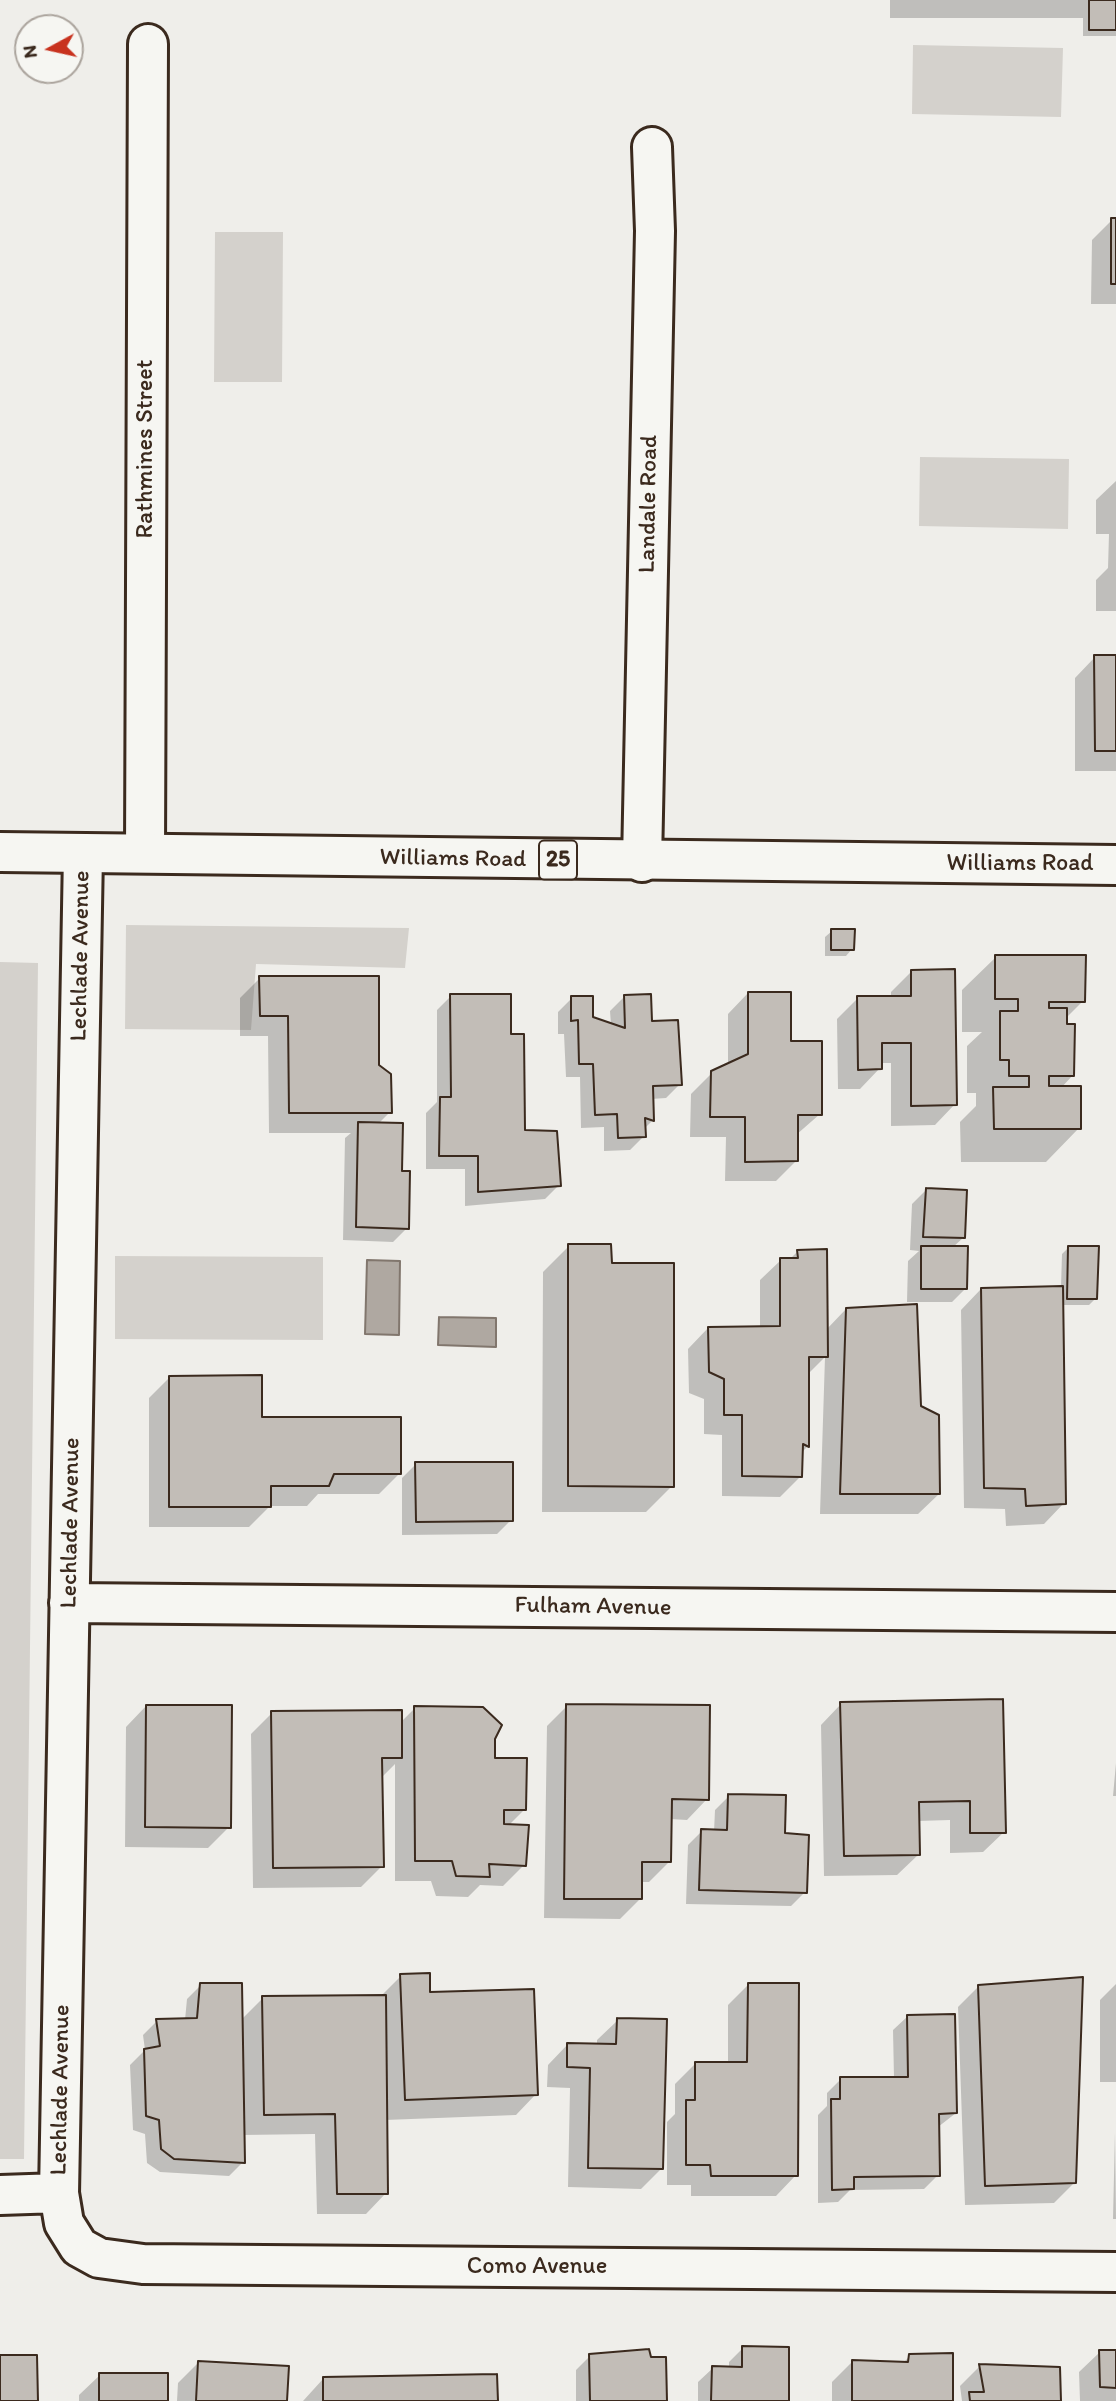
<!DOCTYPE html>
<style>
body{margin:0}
#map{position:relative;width:1116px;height:2401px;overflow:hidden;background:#efeeea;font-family:Itim,sans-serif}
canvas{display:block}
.north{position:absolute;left:14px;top:14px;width:70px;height:70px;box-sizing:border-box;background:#f6f6f2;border:2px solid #aba49d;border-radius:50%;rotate:262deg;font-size:19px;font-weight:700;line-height:28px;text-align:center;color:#3b2a1e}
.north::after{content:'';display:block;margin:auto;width:24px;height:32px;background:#c8321e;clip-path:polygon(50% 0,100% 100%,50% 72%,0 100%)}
</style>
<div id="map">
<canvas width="1116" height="2401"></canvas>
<div class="north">N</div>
</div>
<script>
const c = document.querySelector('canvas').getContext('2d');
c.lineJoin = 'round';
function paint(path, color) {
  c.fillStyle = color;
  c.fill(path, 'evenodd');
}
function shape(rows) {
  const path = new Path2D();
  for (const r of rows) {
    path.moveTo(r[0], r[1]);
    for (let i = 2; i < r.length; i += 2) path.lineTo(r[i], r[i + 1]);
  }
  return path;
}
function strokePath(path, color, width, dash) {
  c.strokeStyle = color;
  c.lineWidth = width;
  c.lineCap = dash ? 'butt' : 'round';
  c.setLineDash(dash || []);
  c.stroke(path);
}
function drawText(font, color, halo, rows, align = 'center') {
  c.font = font + ' Itim,sans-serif';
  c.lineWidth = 6;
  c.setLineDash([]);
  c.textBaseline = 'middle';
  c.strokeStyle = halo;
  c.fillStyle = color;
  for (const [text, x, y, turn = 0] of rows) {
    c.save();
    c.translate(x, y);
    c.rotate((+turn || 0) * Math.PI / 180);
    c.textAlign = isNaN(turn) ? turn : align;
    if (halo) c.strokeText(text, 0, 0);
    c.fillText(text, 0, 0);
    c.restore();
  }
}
const green = shape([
 [913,45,1063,48,1061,117,912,114],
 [215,232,283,232,282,382,214,382],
 [920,457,1069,459,1068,529,919,526],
 [126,925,409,928,405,968,256,964,251,1030,125,1029],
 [0,962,38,963,24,2159,0,2159],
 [115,1256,323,1257,323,1340,115,1339]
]);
const water = shape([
 [367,1260,400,1261,399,1335,365,1334,367,1260],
 [439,1317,496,1318,496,1347,438,1345,439,1317]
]);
const shadow = shape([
 [890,0,1116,0,1116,36,1083,36,1083,18,890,18],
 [1112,220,1116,220,1116,304,1091,304,1092,240],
 [1116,481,1116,611,1096,611,1096,580,1108,568,1109,534,1096,534,1096,500],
 [1095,657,1116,657,1116,771,1075,771,1075,678],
 [832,931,852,949,846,956,825,956,825,937],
 [996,957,1083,1001,1065,1019,1073,1075,1061,1088,1079,1128,1046,1162,961,1162,960,1122,976,1106,976,1093,967,1093,967,1046,982,1032,962,1032,962,990],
 [912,971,955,1104,935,1125,891,1126,891,1063,880,1063,880,1068,860,1089,838,1089,837,1019,858,998,891,998,891,992],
 [260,978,377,1066,390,1112,377,1125,400,1172,407,1228,393,1242,343,1240,345,1138,351,1133,269,1133,268,1036,240,1036,240,998],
 [748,993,789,1043,820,1114,796,1135,796,1161,776,1181,725,1181,726,1137,690,1137,691,1094,712,1073,728,1065,728,1014],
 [451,996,510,1036,523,1132,559,1185,545,1199,465,1206,465,1169,426,1169,426,1113,437,1102,437,1010],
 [624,997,650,1023,680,1084,666,1098,651,1099,652,1121,644,1129,644,1136,630,1150,604,1151,604,1127,581,1128,580,1077,566,1077,564,1034,558,1034,558,1012,572,998,591,1018,611,1025,610,1011],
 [926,1190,963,1238,953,1247,966,1288,952,1302,907,1302,908,1261,919,1251,910,1250,912,1204],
 [569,1246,610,1264,672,1486,646,1512,542,1512,543,1272],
 [1069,1247,1096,1298,1089,1305,1061,1305,1064,1503,1044,1524,1006,1526,1005,1509,964,1508,961,1310,981,1289,1061,1287,1062,1254],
 [798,1251,826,1330,846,1309,919,1407,939,1494,918,1514,820,1514,825,1357,807,1375,808,1446,801,1453,801,1476,780,1497,722,1496,722,1435,704,1434,704,1399,689,1393,688,1349,708,1328,760,1328,760,1280,781,1260,789,1260],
 [169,1378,260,1419,400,1473,379,1494,318,1494,307,1506,270,1506,249,1527,149,1527,149,1398],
 [416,1464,511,1520,497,1534,402,1535,402,1478],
 [1001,1701,1004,1832,983,1852,950,1853,950,1820,917,1821,918,1855,897,1875,824,1876,821,1725,841,1704],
 [146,1706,229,1827,208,1848,125,1847,126,1727],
 [567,1706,707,1799,687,1820,670,1819,670,1861,649,1882,640,1882,640,1899,620,1919,544,1918,547,1726],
 [415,1708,493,1738,493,1759,525,1809,508,1826,524,1865,503,1886,480,1885,468,1897,436,1896,431,1881,395,1881,395,1764,381,1778,382,1866,361,1887,253,1888,251,1734,272,1713,400,1723],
 [1116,1763,1116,1796,1113,1796],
 [729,1796,784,1835,805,1892,791,1906,686,1904,688,1845,702,1831,714,1832,715,1810],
 [401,1976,429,1994,536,2094,516,2115,385,2120,386,2193,366,2214,317,2214,315,2134,242,2135,243,2162,229,2176,160,2172,147,2163,145,2134,133,2130,130,2065,145,2050,143,2035,157,2021,185,2020,187,1999,201,1985,241,2020,263,1998,380,1997],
 [1116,1984,1116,2082,1100,2082,1100,2000],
 [748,1985,796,2175,776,2196,691,2196,691,2185,667,2185,667,2122,675,2114,675,2084,696,2063,728,2063,728,2005],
 [978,1987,1074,2183,1054,2203,965,2205,958,2007],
 [908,2016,956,2113,938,2127,938,2175,924,2189,850,2190,838,2202,818,2203,818,2115,827,2106,827,2093,841,2079,894,2078,893,2030],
 [618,2020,661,2169,641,2189,568,2187,570,2088,547,2087,548,2065,568,2044,597,2045,597,2040],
 [1115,2132,1116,2219,1113,2219],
 [743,2348,787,2401,698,2401,698,2382,713,2368,729,2368,729,2362],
 [616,2351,648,2351,665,2401,576,2401,576,2370,590,2356,611,2356],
 [1100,2352,1116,2352,1116,2401,1080,2401,1079,2372],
 [910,2356,951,2401,832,2401,832,2382,853,2361,903,2363],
 [199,2362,285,2401,177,2401,178,2383],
 [980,2366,1059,2401,962,2401,960,2386],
 [100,2375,166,2401,79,2401,79,2395],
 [323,2379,496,2401,303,2401]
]);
const building = shape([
 [1089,0,1116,0,1116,30,1089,30,1089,0],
 [1111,218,1116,218,1116,284,1111,284,1111,218],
 [1094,655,1116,655,1116,751,1095,751,1094,655],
 [831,929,855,929,854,950,831,950,831,929],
 [995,955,1086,955,1085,1002,1049,1002,1049,1008,1067,1008,1067,1024,1075,1024,1074,1076,1049,1076,1049,1086,1081,1086,1081,1129,994,1129,993,1087,1029,1087,1029,1076,1009,1076,1009,1060,1000,1060,1000,1011,1018,1011,1018,999,995,999,995,955],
 [955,969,957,1105,911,1106,911,1043,882,1043,882,1069,858,1070,857,996,911,996,911,970,955,969],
 [259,976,379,976,379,1065,391,1074,392,1113,289,1113,288,1016,260,1016,259,976],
 [748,992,791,992,791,1041,822,1041,822,1115,798,1115,798,1161,745,1162,745,1117,710,1117,711,1071,748,1054,748,992],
 [450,994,511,994,511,1034,524,1034,525,1130,557,1131,561,1186,478,1192,478,1156,439,1156,440,1097,451,1097,450,994],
 [651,994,652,1021,678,1020,682,1085,653,1086,654,1121,645,1118,646,1137,618,1138,617,1114,595,1115,593,1064,579,1064,578,1020,571,1021,571,996,593,996,593,1017,625,1028,624,995,651,994],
 [358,1122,403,1123,402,1171,410,1171,409,1229,356,1227,358,1122],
 [926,1188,967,1190,965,1238,923,1237,926,1188],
 [568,1244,611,1244,612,1263,674,1263,674,1487,568,1486,568,1244],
 [921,1246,968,1246,967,1289,921,1289,921,1246],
 [1068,1246,1099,1246,1097,1299,1067,1299,1068,1246],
 [827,1249,828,1357,809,1357,809,1447,803,1444,802,1477,742,1476,742,1415,724,1415,724,1379,709,1372,708,1327,780,1326,780,1258,798,1258,797,1250,827,1249],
 [1063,1286,1066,1504,1026,1506,1025,1489,984,1488,981,1288,1063,1286],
 [917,1304,921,1406,939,1415,940,1494,840,1494,846,1308,917,1304],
 [262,1375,262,1417,401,1417,401,1474,334,1474,329,1486,271,1486,271,1507,169,1507,169,1376,262,1375],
 [415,1462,513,1462,513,1521,416,1522,415,1462],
 [1003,1699,1006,1833,970,1833,970,1801,919,1802,920,1855,844,1856,840,1702,1003,1699],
 [566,1704,710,1705,709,1800,672,1799,671,1862,642,1862,642,1899,564,1899,566,1704],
 [146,1705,232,1705,231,1828,145,1827,146,1705],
 [414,1706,483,1707,502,1725,495,1739,495,1758,527,1758,526,1810,504,1810,504,1824,529,1825,526,1866,489,1864,490,1877,456,1876,452,1861,415,1861,414,1706],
 [402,1710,402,1758,382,1758,384,1867,273,1868,271,1711,402,1710],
 [728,1794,786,1795,785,1833,809,1835,807,1893,699,1890,701,1829,727,1830,728,1794],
 [430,1973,430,1992,534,1989,538,2095,405,2100,400,1974,430,1973],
 [1083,1977,1076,2183,985,2186,978,1985,1083,1977],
 [200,1983,242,1983,245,2163,174,2159,161,2149,159,2120,146,2116,144,2049,160,2046,156,2019,197,2018,200,1983],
 [748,1983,799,1983,798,2176,711,2176,710,2165,686,2165,686,2100,695,2100,695,2062,747,2062,748,1983],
 [386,1995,388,2194,337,2194,335,2114,264,2115,262,1996,386,1995],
 [955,2014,957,2113,939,2114,940,2176,854,2177,854,2189,832,2190,831,2099,840,2099,840,2077,908,2077,907,2015,955,2014],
 [617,2018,667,2019,663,2169,588,2168,590,2068,567,2067,567,2043,616,2044,617,2018],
 [742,2346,789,2347,789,2401,711,2401,712,2366,742,2367,742,2346],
 [649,2349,651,2357,666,2357,667,2401,590,2401,589,2354,649,2349],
 [1099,2350,1116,2350,1116,2388,1100,2387,1099,2350],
 [953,2353,953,2401,852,2401,852,2360,908,2362,909,2354,953,2353],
 [0,2355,37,2355,38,2401,0,2401,0,2355],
 [198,2361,289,2366,287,2401,196,2401,198,2361],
 [979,2364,1060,2367,1061,2401,970,2401,969,2392,984,2392,979,2364],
 [99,2373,168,2373,168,2401,99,2401,99,2373],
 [497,2374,498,2401,323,2401,323,2377,497,2374]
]);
const minor = shape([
 [145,853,148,44],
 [642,862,655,231,652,147],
 [69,1603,1116,1612],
 [59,2193,83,853],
 [0,2195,59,2193,64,2223,79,2247,99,2258,143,2264,1116,2272]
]);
const primary = shape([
 [0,852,1116,865]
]);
const shields = [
 [558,860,38]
];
const shieldNames = [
 ["25",558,860]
];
const streetNames = [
 ["Rathmines Street",146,449,-90],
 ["Landale Road",649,504,-89],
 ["Williams Road",453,859,1],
 ["Williams Road",1020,864],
 ["Lechlade Avenue",81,956,-89],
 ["Lechlade Avenue",71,1523,-89],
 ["Fulham Avenue",593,1607,1],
 ["Lechlade Avenue",61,2090,-89],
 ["Como Avenue",537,2267]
];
paint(green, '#d4d1cc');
paint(water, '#afa8a1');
strokePath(water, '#81766d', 2);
paint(shadow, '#0003');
paint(building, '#c2bdb7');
strokePath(building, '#3b2a1e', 2);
strokePath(minor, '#3b2a1e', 44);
strokePath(primary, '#3b2a1e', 44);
strokePath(minor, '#f6f6f2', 38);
strokePath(primary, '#f6f6f2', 38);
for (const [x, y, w] of shields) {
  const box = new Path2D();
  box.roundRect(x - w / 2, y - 19.5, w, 39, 5);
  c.fillStyle = '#f6f6f2';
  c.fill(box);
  strokePath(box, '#3b2a1e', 2);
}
drawText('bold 23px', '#3b2a1e', null, shieldNames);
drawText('24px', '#3b2a1e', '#f6f6f2', streetNames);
</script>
